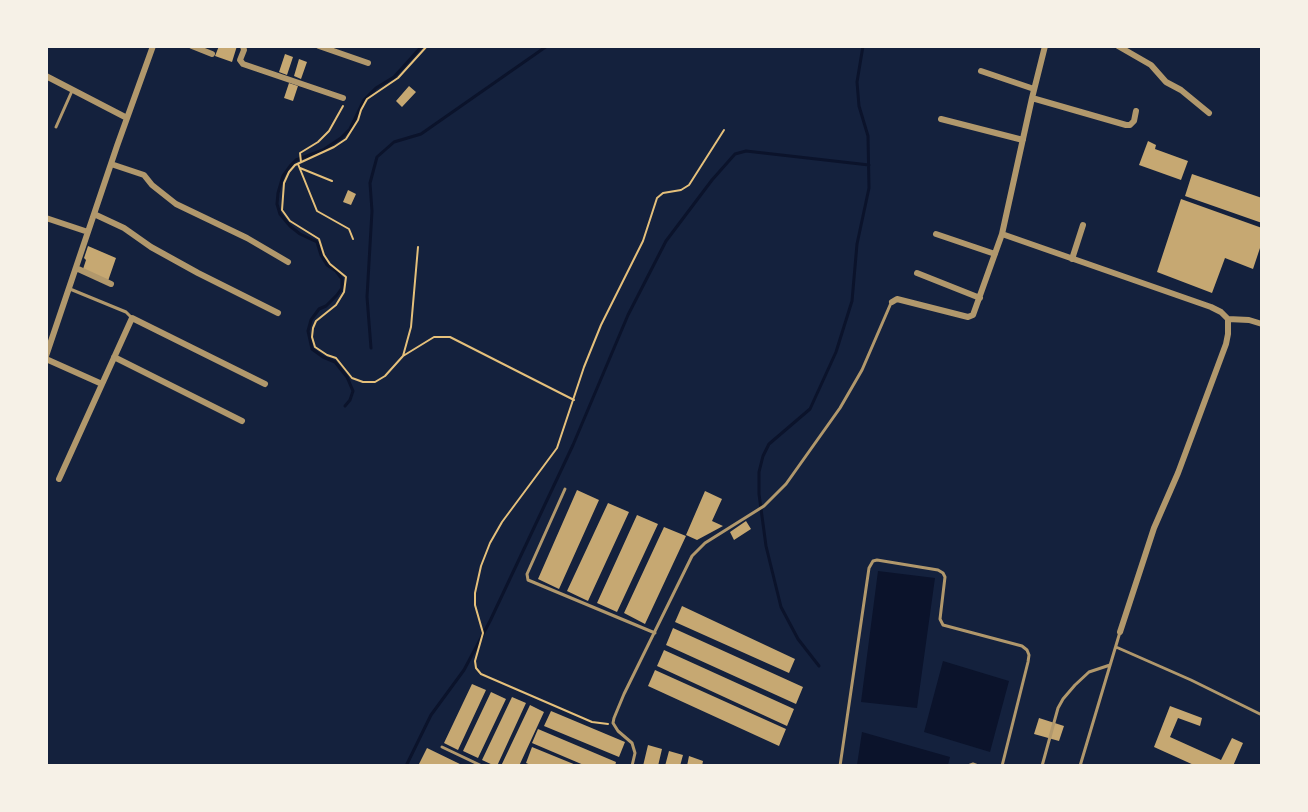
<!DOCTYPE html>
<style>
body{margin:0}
#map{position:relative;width:1308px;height:812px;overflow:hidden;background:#14213d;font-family:Mulish,sans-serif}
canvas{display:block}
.frame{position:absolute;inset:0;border:48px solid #f6f1e7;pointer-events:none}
</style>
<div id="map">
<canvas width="1308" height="812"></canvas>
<div class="frame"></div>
</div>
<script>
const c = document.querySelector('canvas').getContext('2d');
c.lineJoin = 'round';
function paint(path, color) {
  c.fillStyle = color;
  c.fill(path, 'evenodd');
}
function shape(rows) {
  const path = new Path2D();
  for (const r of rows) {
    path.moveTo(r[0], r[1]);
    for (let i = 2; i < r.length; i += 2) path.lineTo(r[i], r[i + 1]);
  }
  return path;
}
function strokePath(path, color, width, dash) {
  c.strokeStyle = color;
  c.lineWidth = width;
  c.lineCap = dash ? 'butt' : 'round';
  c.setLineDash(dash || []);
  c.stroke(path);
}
const water = shape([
 [878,571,935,578,917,708,861,702],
 [943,661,1009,681,990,752,924,732],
 [862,732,950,757,948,765,857,765]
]);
const stream = shape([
 [371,348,367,297,372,211,370,183,377,157,394,142,421,134,547,46],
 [345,406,350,400,353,391,347,377,335,362,323,357,312,349,308,331,311,320,319,309,326,306,337,295,342,288,342,279,336,271,327,265,321,255,317,242,300,234,290,226,280,214,277,204,278,193,283,176,291,165,296,160,323,150,341,138,350,129,364,100,376,88,394,77,422,46],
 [819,666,798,639,781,607,766,546,759,494,759,472,763,456,769,444,810,409,836,352,852,301,857,244,869,188,868,136,859,106,857,82,863,46],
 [406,766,431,715,464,670,490,621,573,445,628,315,666,241,712,180,735,154,746,151,869,165]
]);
const building = shape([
 [219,46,237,46,232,62,215,56],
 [285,54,293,57,287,75,279,72],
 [299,59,307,62,301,79,294,76],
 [289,83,298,86,293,101,284,98],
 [409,86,416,92,402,107,396,101],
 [1148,141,1156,145,1155,149,1188,161,1181,180,1139,165],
 [1192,174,1262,198,1262,223,1185,196],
 [348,190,356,194,351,205,343,202],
 [1181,199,1262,228,1262,242,1253,269,1225,258,1212,293,1157,272],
 [88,246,116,258,108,281,83,269,86,260,84,258],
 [577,490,599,500,559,589,538,579],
 [705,491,722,499,712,521,723,526,697,540,686,535],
 [608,503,629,512,588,601,567,591],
 [637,515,658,524,617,612,597,603],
 [746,521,751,529,734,540,730,532],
 [664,527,686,536,645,624,624,613],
 [682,606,795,659,789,673,675,622],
 [673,628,803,687,796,704,666,645],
 [664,650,794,709,787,726,657,666],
 [655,670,786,729,779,746,648,686],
 [472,684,486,690,458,750,444,743],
 [491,692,506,699,478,758,463,751],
 [512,697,526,703,497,766,495,766,482,760],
 [530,705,544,712,519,766,501,766],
 [1170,706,1202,718,1200,726,1178,718,1170,737,1221,760,1232,738,1243,743,1233,766,1196,766,1154,747],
 [551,711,625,742,619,757,544,726],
 [1039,718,1064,726,1059,741,1034,734],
 [538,729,616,762,615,766,586,766,532,743],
 [648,745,662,749,658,766,643,766],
 [532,747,576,765,576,766,533,766,526,763],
 [427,748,464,766,418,766],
 [669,751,683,755,680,766,665,766],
 [689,756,703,761,702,766,687,766]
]);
const path = shape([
 [427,46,398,78,367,99,361,110,358,120,346,139,334,147,295,165,289,172,284,183,282,210,290,221,319,239,324,255,330,264,346,277,344,292,336,305,316,321,313,328,312,337,315,347,327,355,336,358,352,378,363,382,375,382,385,376,403,356,434,337,450,337,574,400],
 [301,162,300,153,318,142,329,131,343,106],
 [298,164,317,211,349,229,353,239],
 [300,168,332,181],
 [403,356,411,327,418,247],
 [608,724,592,722,481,674,476,668,475,661,483,633,475,605,475,593,481,566,490,543,502,522,557,448,584,367,601,325,643,241,657,198,663,193,681,190,689,185,724,130]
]);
const service = shape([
 [56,127,72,91],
 [70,289,126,312,132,318],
 [565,489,527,574,528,580,655,633],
 [1116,647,1191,680,1262,715],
 [442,747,482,766],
 [632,766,635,753,632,743,618,731,613,723,614,718,624,694,692,556,705,543,764,506,786,484,840,408,862,370,891,303],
 [840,766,869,568,873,561,877,560,938,570,943,573,945,577,940,619,943,625,1022,646,1027,650,1029,655,1028,662,1002,766],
 [968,766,973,764,978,766],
 [1042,766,1058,708,1063,699,1075,685,1089,672,1110,665],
 [1080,766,1120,632]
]);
const minor = shape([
 [192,46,212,54],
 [243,46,244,50,240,60,243,64,343,98],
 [319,46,368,63],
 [1045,46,1032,98,1002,234,1211,307,1221,312,1228,319,1228,334,1226,344,1178,473,1154,528,1120,632],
 [1118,46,1151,65,1166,82,1181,90,1209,113],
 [981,71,1034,89],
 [46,76,127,118],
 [1032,98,1126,125,1130,125,1134,121,1136,111],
 [941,119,1023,140],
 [111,164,144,175,152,185,176,204,247,238,288,262],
 [94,214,124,228,151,247,198,273,278,313],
 [46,218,88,232],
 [936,234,995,254],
 [1072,259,1083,225],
 [76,268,111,284],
 [917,273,980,298],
 [892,302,897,299,968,317,973,315,1002,234],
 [1228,319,1249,320,1262,324],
 [46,356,117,146,153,46],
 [114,357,242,421],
 [46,359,102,384],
 [59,479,132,318,265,384]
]);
paint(water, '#0b132b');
strokePath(stream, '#0b132b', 3);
paint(building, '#c6a872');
strokePath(path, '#e5c07b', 2);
strokePath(service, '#b1986c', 3);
strokePath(minor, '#b1986c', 6);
</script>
